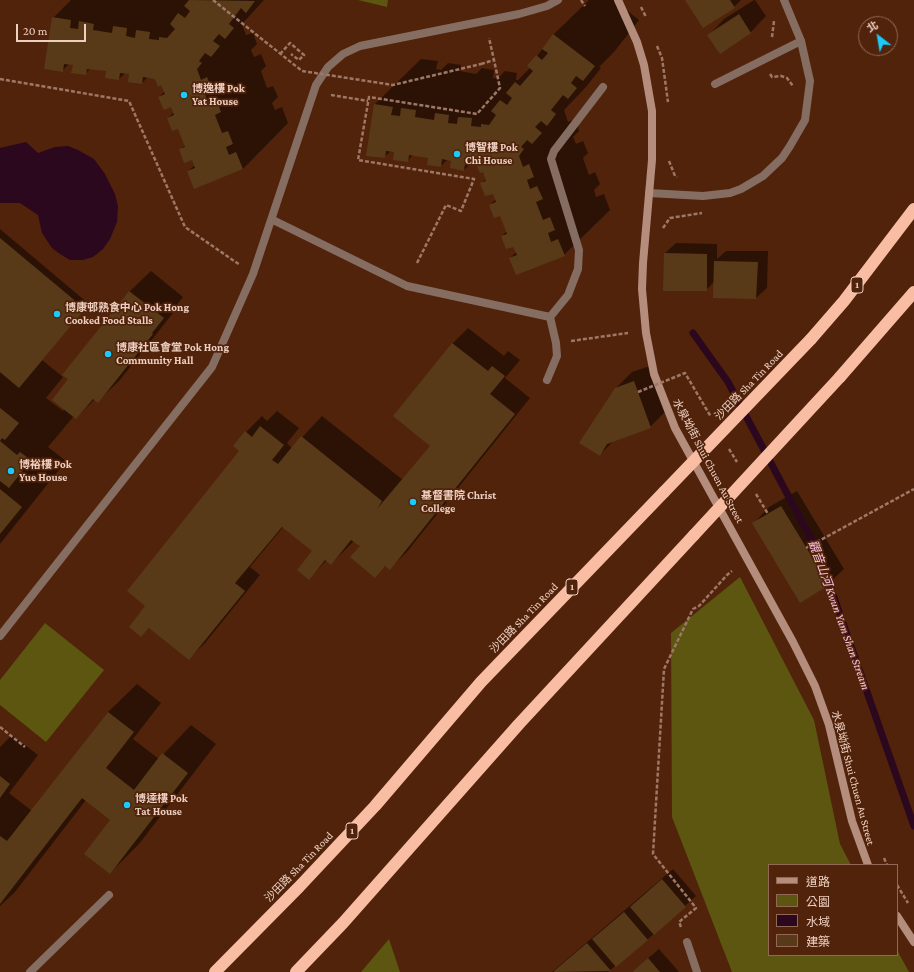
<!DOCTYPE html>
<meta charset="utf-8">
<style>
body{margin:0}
#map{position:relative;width:914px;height:972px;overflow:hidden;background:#51230b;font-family:"Crimson Pro","Noto Sans TC",serif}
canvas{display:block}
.legend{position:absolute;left:768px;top:864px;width:130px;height:92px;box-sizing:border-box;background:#51230b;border:1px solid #906855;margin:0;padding:5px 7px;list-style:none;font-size:12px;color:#eed0c3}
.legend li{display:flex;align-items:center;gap:8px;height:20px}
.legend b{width:20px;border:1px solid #906855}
.north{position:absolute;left:858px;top:16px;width:40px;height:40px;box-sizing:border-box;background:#51230b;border:1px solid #906855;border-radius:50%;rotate:329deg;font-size:11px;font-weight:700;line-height:16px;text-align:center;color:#eed0c3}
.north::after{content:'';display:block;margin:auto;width:14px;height:18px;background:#1bcafc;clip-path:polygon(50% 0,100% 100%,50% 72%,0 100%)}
.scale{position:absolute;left:16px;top:24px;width:70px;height:18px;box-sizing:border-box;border:2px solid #eed0c3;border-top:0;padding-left:5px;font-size:12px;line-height:14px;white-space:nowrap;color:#eed0c3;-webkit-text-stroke:3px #51230b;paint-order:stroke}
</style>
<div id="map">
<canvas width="914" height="972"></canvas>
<ul class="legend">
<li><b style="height:5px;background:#b48d7d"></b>道路</li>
<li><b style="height:11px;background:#5c5611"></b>公園</li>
<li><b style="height:11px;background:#2b081e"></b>水域</li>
<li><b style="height:11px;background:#593a18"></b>建築</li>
</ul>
<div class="north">北</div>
<div class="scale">20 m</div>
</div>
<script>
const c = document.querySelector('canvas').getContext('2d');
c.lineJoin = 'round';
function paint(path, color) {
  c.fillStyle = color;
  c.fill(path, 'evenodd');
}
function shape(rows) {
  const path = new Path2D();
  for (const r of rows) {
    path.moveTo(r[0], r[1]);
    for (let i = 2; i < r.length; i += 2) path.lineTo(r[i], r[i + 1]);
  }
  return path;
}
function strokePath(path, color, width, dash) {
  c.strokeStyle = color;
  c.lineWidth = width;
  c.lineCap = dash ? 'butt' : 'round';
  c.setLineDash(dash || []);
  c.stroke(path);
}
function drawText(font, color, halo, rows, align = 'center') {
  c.font = font + ' "Crimson Pro","Noto Sans TC",serif';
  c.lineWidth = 3.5;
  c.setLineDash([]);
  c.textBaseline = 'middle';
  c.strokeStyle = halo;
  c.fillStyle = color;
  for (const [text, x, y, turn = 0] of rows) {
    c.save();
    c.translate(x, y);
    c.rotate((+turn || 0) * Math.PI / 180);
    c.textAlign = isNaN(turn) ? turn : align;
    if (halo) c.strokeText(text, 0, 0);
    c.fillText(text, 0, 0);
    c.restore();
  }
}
const green = shape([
 [358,0,388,0,387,7],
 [740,577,814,720,840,844,851,865,769,865,769,955,897,955,897,950,909,972,732,972,672,817,671,633],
 [45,623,104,670,46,742,0,705,0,680],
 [389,939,400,972,361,972]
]);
const water = shape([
 [26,142,38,153,55,147,68,146,78,150,94,159,105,174,115,194,118,206,117,222,110,239,103,249,93,257,83,260,70,260,60,254,52,248,42,233,38,215,20,203,0,203,0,148]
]);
const shadow = shape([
 [71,0,264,0,242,24,246,35,253,33,257,44,251,50,254,57,261,54,266,66,261,71,267,88,273,86,278,97,272,103,275,110,282,107,288,123,243,169,188,171,195,165,192,159,180,150,185,145,179,128,168,118,174,112,172,106,159,97,165,91,162,84,156,78,148,77,142,83,130,73,126,72,119,79,107,71,91,68,85,74,74,64,69,64,62,71,53,18],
 [589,0,614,0,639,20,614,52,599,67,601,68,586,87,564,110,568,122,575,119,579,131,573,137,576,144,583,141,588,153,583,158,589,175,595,172,600,184,594,190,596,197,604,194,610,210,564,255,510,258,516,252,514,245,502,236,507,231,501,214,490,205,496,199,494,192,481,184,487,178,484,171,478,165,470,164,464,170,452,160,448,159,441,166,429,157,413,155,407,161,396,151,391,151,384,157,375,104,421,59,438,61,436,69,441,70,448,63,461,65,460,71,476,74,482,68,494,70,493,78,498,78,505,71,517,73,516,80,518,80,530,68,537,56,554,34],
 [686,0,741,0,734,7],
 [754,0,755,0,766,16,751,32,720,52,709,35,724,19],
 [0,229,89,304,42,360,63,377,46,398,63,411,65,408,69,379,64,374,130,291,151,271,183,297,171,312,173,313,119,381,98,401,95,399,76,418,74,416,48,447,66,461,0,544],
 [676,243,717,244,717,259,726,251,768,251,767,288,756,298,714,282,706,290,665,253],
 [468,328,504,356,508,351,520,360,505,378,530,398,406,553,390,568,386,565,375,576,361,546,354,541,331,564,327,560,309,578,314,551,284,526,250,567,260,575,205,643,189,658,150,627,141,636,147,606,241,451,246,432,262,416,267,421,277,411,299,428,287,443,292,448,322,416,403,480,432,446,394,416,453,343],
 [650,366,666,411,650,427,614,440,600,455,615,389,632,372],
 [797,491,844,569,828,584,754,523,769,507],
 [137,684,161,703,133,739,159,759,191,725,216,744,139,844,110,873,112,820,86,800,15,892,0,906,0,747,12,735,38,755,9,793,32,811,108,712],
 [673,869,696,896,654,934,608,972,552,972],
 [659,949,679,972,632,972]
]);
const stream = shape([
 [693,333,728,382,818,552,914,826]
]);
const building = shape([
 [189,0,255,1,246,13,241,8,229,24,234,28,225,39,219,34,213,41,220,46,211,57,205,53,199,61,202,63,197,69,201,80,207,77,212,91,205,94,208,102,216,99,221,112,215,115,222,133,228,131,233,144,226,147,229,155,236,152,243,169,194,189,187,171,195,168,192,160,184,163,179,149,185,147,178,129,172,131,167,118,174,115,171,107,164,110,158,97,165,94,161,85,158,87,155,79,143,77,142,84,128,82,129,74,120,73,119,80,105,78,106,71,87,69,86,75,71,73,73,65,64,64,63,72,44,69,52,17,71,20,70,28,78,29,79,21,94,24,93,30,112,33,113,26,127,28,126,36,135,38,136,30,150,32,149,39,159,40,159,37,167,38,175,29,170,24,178,13,185,18,190,11,184,6],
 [685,0,730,0,735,8,703,28],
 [739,14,751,33,720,54,707,35],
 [553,34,595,66,583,81,576,76,571,83,577,88,568,99,563,95,551,110,556,114,547,126,541,121,535,127,542,133,532,144,527,140,521,147,524,149,519,156,523,167,529,164,534,177,527,180,530,189,537,186,543,199,536,202,543,220,550,217,555,230,548,233,551,242,558,239,565,256,516,275,509,258,517,255,513,247,506,249,501,236,507,234,500,216,494,218,489,205,496,202,493,194,485,196,480,183,486,181,483,172,480,173,477,166,465,164,464,171,450,168,451,161,442,159,441,167,427,165,428,158,409,155,408,162,393,160,394,152,386,151,385,158,366,156,374,104,393,107,391,115,400,116,401,108,416,110,415,117,434,120,435,113,449,115,448,123,457,124,458,117,472,118,471,126,481,127,481,124,489,125,496,115,491,111,500,100,507,105,512,98,506,93,515,82,520,86,533,71,527,66,536,55,542,60,548,53,542,49],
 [0,238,85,309,19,388,0,372],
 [664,253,707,254,707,291,663,291],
 [714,261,758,262,756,299,713,298],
 [129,291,164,318,152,333,153,334,98,403,93,399,76,419,52,400,68,379,62,375],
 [452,343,488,371,492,366,505,376,490,394,515,414,390,570,385,566,375,578,350,557,360,546,351,540,331,565,325,560,309,580,297,570,312,551,282,527,235,583,245,591,189,660,149,628,141,637,129,627,145,606,127,591,239,451,233,446,245,431,252,437,260,426,284,445,272,460,278,464,301,436,382,501,377,509,430,446,393,416],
 [634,381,651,428,607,444,600,456,579,443,615,388],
 [0,408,19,423,5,440,2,438,0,441],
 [0,441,17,455,20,452,31,460,9,488,0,481],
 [0,489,22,507,0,534],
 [781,506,829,585,800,603,752,523],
 [108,712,134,732,106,768,134,790,162,753,188,773,110,874,84,854,110,820,82,798,0,904,0,836,7,841],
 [0,776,10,784,0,798],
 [662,879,686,907,654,935,630,907],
 [624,912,648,940,616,967,592,939],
 [587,943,611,971,554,972,554,971],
 [648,958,660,972,632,972]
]);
const path = shape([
 [581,0,585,6],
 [641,7,646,17],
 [772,37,774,21],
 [657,46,662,58,668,102],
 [280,54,290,43,304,55,299,60,291,54],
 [481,64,494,60,489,38],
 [770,74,772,77,781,76,787,78,793,86],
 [0,79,129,101,185,227,240,265],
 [331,95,368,101],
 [669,161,675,176,677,177],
 [663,228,670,218,702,213],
 [417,263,446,205,461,211,474,179,358,160,369,97,477,114,500,88,494,60],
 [571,341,628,333],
 [806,548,914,489],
 [0,727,25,747],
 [884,858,887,865],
 [897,885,908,903],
 [681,927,679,922,696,908,653,854,664,669,693,609,699,606,727,575,732,571]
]);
const lane = shape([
 [715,84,801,41],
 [273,220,407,286,550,317,568,295,578,269,579,250,551,159,554,151,603,87],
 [547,380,557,356,556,343,550,317],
 [0,636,212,367,253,274,316,85,328,67,343,54,360,46,519,14,547,6,558,0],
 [30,972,109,895]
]);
const street = shape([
 [649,193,703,196,730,193,741,189,763,176,782,158,790,146,805,120,810,81,801,41,784,0],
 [687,942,697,972]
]);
const secondary = shape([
 [618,0,637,42,644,65,652,111,652,160,643,263,642,289,646,333,654,374,675,428,793,642,815,686,829,725,852,821,868,865],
 [897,916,914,942]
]);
const highway = shape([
 [811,339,844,301,914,209],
 [840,377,914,292],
 [215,972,299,887,375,806,481,682,664,492],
 [296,972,343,923,519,724,694,535]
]);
const pathBridge = shape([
 [213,0,302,71,393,85,481,64],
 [638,392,685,373,711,417],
 [729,449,737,462],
 [756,494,768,514]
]);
const highwayBridge = shape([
 [664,492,811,339],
 [694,535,840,377]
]);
const markers = [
 [184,95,4,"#1bcafc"],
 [457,154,4,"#1bcafc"],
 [57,314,4,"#1bcafc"],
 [108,354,4,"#1bcafc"],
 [11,471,4,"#1bcafc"],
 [413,502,4,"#1bcafc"],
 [127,805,4,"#1bcafc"]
];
const shields = [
 [857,285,12],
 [572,587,12],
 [352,831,12]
];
const shieldNames = [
 ["1",857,285],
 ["1",572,587],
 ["1",352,831]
];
const poiNames = [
 ["博逸樓 Pok",192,89],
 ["Yat House",192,102],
 ["博智樓 Pok",465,148],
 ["Chi House",465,161],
 ["博康邨熟食中心 Pok Hong",65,308],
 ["Cooked Food Stalls",65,321],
 ["博康社區會堂 Pok Hong",116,348],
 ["Community Hall",116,361],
 ["博裕樓 Pok",19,465],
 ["Yue House",19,478],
 ["基督書院 Christ",421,496],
 ["College",421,509],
 ["博達樓 Pok",135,799],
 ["Tat House",135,812]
];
const streetNames = [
 ["沙田路 Sha Tin Road",749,385,-46],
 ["水泉坳街 Shui Chuen Au Street",708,461,62],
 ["沙田路 Sha Tin Road",524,618,-46],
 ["水泉坳街 Shui Chuen Au Street",853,778,75],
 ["沙田路 Sha Tin Road",299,867,-46]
];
const waterNames = [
 ["觀音山河 Kwun Yam Shan Stream",839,615,70]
];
paint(green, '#5c5611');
paint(water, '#2b081e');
paint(shadow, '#0007');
strokePath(stream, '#2b081e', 7);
paint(building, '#593a18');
strokePath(path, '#9e7866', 2.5, [4, 2]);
strokePath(lane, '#856d62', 8);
strokePath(street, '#856d62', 8);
strokePath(secondary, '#b48d7d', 8);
strokePath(highway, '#f8bda3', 12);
strokePath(pathBridge, '#9e7866', 2.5, [4, 2]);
strokePath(highwayBridge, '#f8bda3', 12);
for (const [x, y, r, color] of markers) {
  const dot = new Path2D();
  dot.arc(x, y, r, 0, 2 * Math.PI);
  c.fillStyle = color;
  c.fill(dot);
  strokePath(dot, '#51230b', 1.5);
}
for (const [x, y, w] of shields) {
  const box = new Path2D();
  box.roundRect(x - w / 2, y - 8, w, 16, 3);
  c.fillStyle = '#51230b';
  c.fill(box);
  strokePath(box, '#eed0c3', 1);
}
drawText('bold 10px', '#eed0c3', null, shieldNames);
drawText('bold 11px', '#eed0c3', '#51230b', poiNames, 'left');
drawText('11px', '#eed0c3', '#51230b', streetNames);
drawText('italic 12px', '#fdc3e2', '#51230b', waterNames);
</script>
